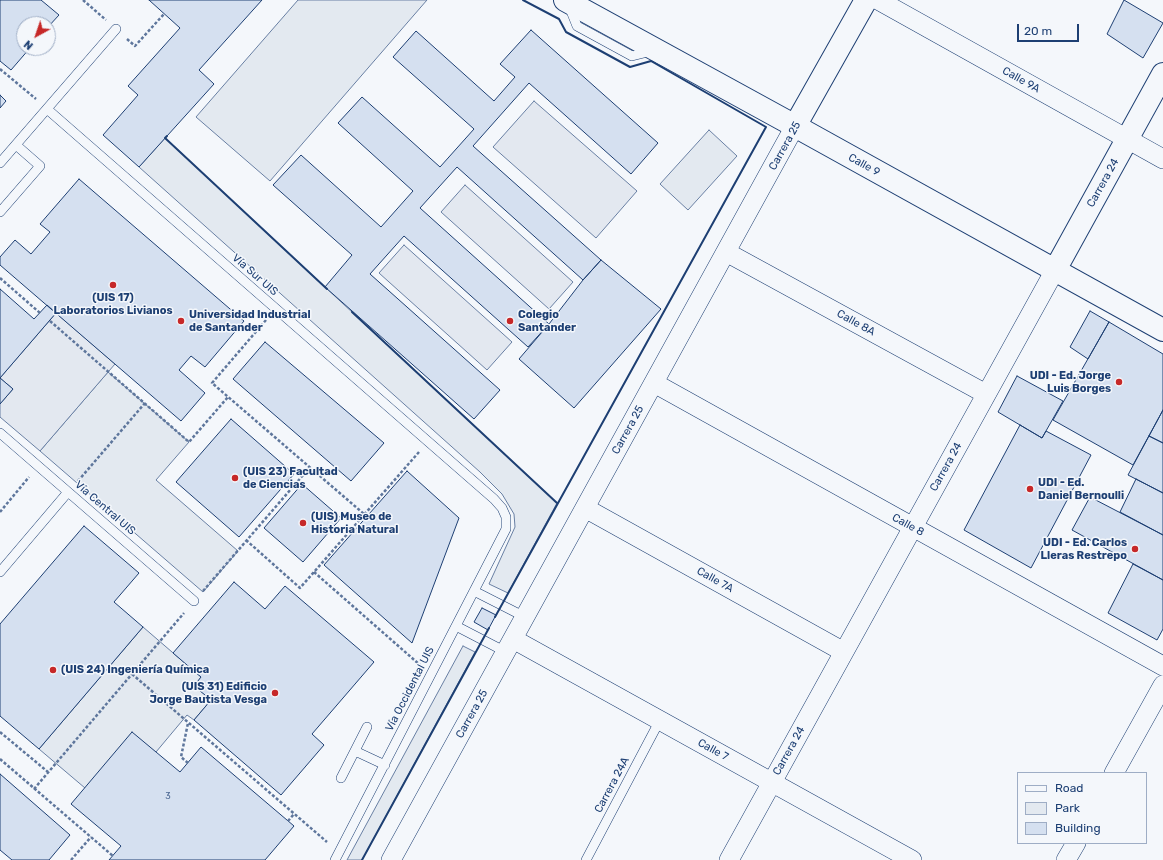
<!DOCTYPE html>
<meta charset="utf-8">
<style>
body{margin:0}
#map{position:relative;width:1163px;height:860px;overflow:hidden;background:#f4f7fb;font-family:Rubik,sans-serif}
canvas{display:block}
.legend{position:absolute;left:1017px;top:772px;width:130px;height:72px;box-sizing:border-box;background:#f4f7fb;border:1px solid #9eadc5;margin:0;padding:5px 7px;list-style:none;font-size:12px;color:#1d3f73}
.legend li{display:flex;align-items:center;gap:8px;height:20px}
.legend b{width:20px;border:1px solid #9eadc5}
.north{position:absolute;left:16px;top:16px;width:40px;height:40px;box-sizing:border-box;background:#f4f7fb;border:1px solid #9eadc5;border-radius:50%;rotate:220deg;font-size:11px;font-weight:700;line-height:16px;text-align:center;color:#1d3f73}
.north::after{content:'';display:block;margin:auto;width:14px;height:18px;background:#c62828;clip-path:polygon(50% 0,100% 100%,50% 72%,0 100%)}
.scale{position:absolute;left:1017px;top:24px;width:62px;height:18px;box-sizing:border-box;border:2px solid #1d3f73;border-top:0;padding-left:5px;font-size:12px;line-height:14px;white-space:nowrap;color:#1d3f73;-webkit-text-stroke:3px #f4f7fb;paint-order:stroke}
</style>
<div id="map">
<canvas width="1163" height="860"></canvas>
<ul class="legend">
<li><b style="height:5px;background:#f4f7fb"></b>Road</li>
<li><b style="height:11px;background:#e3e9f0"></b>Park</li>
<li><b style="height:11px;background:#d5e0f0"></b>Building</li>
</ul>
<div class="north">N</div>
<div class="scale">20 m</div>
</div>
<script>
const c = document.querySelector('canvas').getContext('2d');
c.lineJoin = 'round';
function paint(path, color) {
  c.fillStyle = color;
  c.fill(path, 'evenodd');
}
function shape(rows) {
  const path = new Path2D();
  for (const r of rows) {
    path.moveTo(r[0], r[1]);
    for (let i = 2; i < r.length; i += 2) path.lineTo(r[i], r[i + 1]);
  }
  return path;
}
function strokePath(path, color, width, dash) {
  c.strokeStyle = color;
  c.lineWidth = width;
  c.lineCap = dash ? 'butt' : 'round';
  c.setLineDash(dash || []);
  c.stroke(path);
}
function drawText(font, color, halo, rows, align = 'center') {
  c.font = font + ' Rubik,sans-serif';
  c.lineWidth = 3;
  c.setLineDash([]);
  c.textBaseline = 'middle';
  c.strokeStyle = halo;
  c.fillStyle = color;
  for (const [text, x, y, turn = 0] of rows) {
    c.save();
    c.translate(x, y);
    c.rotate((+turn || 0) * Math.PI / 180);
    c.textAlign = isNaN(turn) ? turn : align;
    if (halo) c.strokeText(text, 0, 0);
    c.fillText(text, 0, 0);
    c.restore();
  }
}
const green = shape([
 [298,0,427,0,270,181,196,117,298,0],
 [709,130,737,156,688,210,660,184,709,130],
 [165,138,557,503,508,593,489,584,515,527,514,514,502,494,480,472,139,167,165,138],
 [108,372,189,442,156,480,238,551,203,592,40,451,108,372],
 [143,627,201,677,195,686,211,700,194,720,187,715,156,752,85,788,39,749,143,627],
 [463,646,475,652,362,860,347,860,463,646]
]);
const parking = shape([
 [534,101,637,191,596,238,493,147,534,101],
 [465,185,573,282,549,309,441,212,465,185],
 [404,245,512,342,487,370,379,273,404,245],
 [56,313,115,364,40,451,0,417,0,404,13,389,0,378,56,313]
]);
const building = shape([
 [0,0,41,0,59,15,48,27,48,24,24,24,24,48,30,48,11,70,0,61,0,0],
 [149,0,262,0,199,70,214,84,139,167,103,135,138,95,128,86,180,28,149,0],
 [1124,0,1163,23,1143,58,1107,34,1124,0],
 [531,30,658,143,631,174,529,83,473,146,601,260,583,280,457,167,420,208,549,324,528,347,404,236,370,274,500,390,474,419,325,287,352,255,273,185,301,155,381,227,413,191,338,123,362,97,440,167,474,129,393,57,416,31,494,101,515,77,500,64,531,30],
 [0,95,6,101,0,108,0,95],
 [79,179,244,321,205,367,191,356,179,370,205,393,181,421,0,265,0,257,15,240,31,254,50,232,40,224,79,179],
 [601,260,661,309,574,408,519,359,549,324,583,280,601,260],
 [0,289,34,319,47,305,56,313,0,378,13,389,0,404,0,289],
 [1090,311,1109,322,1088,359,1070,347,1090,311],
 [1109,322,1163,354,1163,410,1133,465,1053,420,1109,322],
 [265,342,384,443,351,481,233,379,265,342],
 [1017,376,1063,401,1042,438,998,412,1017,376],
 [1163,410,1163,443,1149,436,1163,410],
 [231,419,294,474,239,537,176,482,231,419],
 [1020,425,1042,438,1046,431,1091,455,1031,568,964,530,1020,425],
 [1149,436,1163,443,1163,493,1128,475,1149,436],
 [407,471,459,518,412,643,324,565,407,471],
 [1136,479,1163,493,1163,535,1120,512,1136,479],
 [302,484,341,518,303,562,264,528,302,484],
 [1090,497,1163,535,1163,580,1072,530,1090,497],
 [84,526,139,573,114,602,143,627,39,749,0,716,0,624,84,526],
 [1133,564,1163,580,1163,629,1157,640,1108,613,1133,564],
 [234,582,265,609,285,586,374,662,312,734,324,745,281,795,194,720,211,700,194,686,201,677,173,653,234,582],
 [482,608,496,615,488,630,474,622,482,608],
 [132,732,180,772,201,747,294,826,265,860,109,860,121,846,71,804,132,732],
 [0,774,70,835,49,860,12,860,0,850,0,774]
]);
const path = shape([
 [83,0,106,20],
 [127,39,135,46,164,14],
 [0,69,36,99],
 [0,278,40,313],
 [266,320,212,383,364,514],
 [50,321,189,442,228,397],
 [78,481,145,403],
 [0,512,29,477],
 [246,540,300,588,419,452],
 [314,572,420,665],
 [203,591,310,467],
 [132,674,327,842],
 [0,732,48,772],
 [0,759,113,856],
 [188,763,181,757,188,723],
 [34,789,184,613],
 [288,821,294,814],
 [71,860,91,837]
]);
const lane = shape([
 [569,6,577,26,632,56,652,51],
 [47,109,494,499,502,508,506,517,506,529,335,860],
 [0,163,116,29],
 [0,212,40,166,16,145],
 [0,433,194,601],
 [0,572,68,492],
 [474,591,525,617],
 [456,626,506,652],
 [355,751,385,765],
 [341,778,367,727],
 [586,860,660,720]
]);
const street = shape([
 [878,0,1163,159],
 [726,252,986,394],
 [654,383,1163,666],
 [585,508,844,652],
 [513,639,912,860],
 [1114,773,1163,685],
 [391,860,795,126],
 [729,860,1055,270],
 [1066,860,1076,843]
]);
const secondary = shape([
 [565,0,795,126,1163,330],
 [795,126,866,0],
 [1055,270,1163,74]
]);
const wall = shape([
 [167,136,165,138,327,289],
 [352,312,557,503],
 [495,617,766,127,651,61,630,67,566,32,559,19,523,0],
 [362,860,489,628]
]);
const markers = [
 [113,285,4,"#c62828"],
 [181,321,4,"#c62828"],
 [510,321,4,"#c62828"],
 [1119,382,4,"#c62828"],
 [235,478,4,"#c62828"],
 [1030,489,4,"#c62828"],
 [303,523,4,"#c62828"],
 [1135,549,4,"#c62828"],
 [53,670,4,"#c62828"],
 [275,693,4,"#c62828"]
];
const numberNames = [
 ["3",168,796]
];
const streetNames = [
 ["Calle 9A",1021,80,29],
 ["Carrera 25",785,146,-61],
 ["Calle 9",864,165,29],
 ["Carrera 24",1103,183,-61],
 ["Vía Sur UIS",255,275,41],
 ["Calle 8A",856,323,29],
 ["Carrera 25",628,430,-61],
 ["Carrera 24",946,467,-61],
 ["Vía Central UIS",105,508,41],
 ["Calle 8",908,525,29],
 ["Calle 7A",715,580,29],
 ["Vía Occidental UIS",410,689,-63],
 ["Carrera 25",472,714,-61],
 ["Calle 7",713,750,29],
 ["Carrera 24",789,751,-61],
 ["Carrera 24A",612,785,-62]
];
const poiNames = [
 ["(UIS 17)",113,298,"center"],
 ["Laboratorios Livianos",113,311,"center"],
 ["Universidad Industrial",189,315],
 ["de Santander",189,328],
 ["Colegio",518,315],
 ["Santander",518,328],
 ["UDI - Ed. Jorge",1111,376,"right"],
 ["Luis Borges",1111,389,"right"],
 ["(UIS 23) Facultad",243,472],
 ["de Ciencias",243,485],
 ["UDI - Ed.",1038,483],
 ["Daniel Bernoulli",1038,496],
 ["(UIS) Museo de",311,517],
 ["Historia Natural",311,530],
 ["UDI - Ed. Carlos",1127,543,"right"],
 ["Lleras Restrepo",1127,556,"right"],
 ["(UIS 24) Ingeniería Química",61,670],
 ["(UIS 31) Edificio",267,687,"right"],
 ["Jorge Bautista Vesga",267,700,"right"]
];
paint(green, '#e3e9f0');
strokePath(green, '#687fa3', 1);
paint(parking, '#e3e8f0');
strokePath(parking, '#687fa3', 1);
paint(building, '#d5e0f0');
strokePath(building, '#1d3f73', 1);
strokePath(lane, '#1d3f73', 10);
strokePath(street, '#1d3f73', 20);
strokePath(secondary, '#1d3f73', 24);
strokePath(path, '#5e769c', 2.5, [3, 2]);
strokePath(lane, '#f4f7fb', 9);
strokePath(street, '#f4f7fb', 19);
strokePath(secondary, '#f4f7fb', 22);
strokePath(wall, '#1d3f73', 2);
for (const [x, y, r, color] of markers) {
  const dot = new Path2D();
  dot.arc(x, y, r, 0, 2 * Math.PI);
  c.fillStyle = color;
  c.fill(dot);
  strokePath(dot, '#f4f7fb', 1.5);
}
drawText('9px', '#4b6792', null, numberNames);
drawText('11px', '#1d3f73', '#f4f7fb', streetNames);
drawText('bold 11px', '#1d3f73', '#f4f7fb', poiNames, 'left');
</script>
